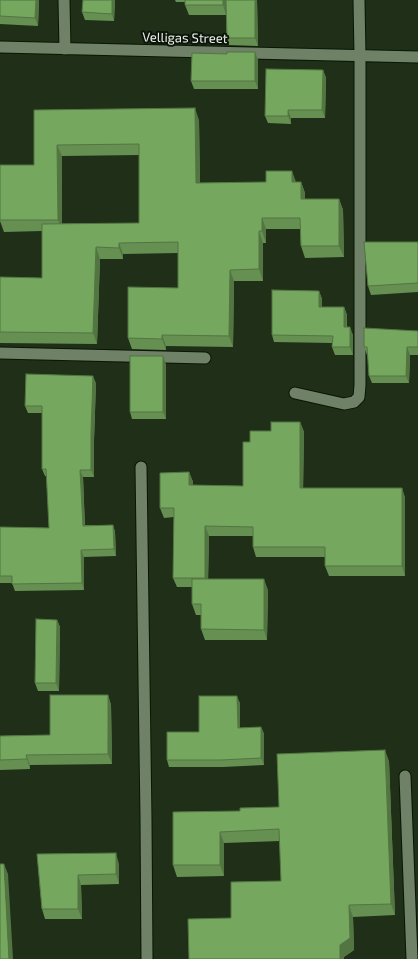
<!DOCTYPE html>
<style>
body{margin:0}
canvas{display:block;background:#1f2f18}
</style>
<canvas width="418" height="959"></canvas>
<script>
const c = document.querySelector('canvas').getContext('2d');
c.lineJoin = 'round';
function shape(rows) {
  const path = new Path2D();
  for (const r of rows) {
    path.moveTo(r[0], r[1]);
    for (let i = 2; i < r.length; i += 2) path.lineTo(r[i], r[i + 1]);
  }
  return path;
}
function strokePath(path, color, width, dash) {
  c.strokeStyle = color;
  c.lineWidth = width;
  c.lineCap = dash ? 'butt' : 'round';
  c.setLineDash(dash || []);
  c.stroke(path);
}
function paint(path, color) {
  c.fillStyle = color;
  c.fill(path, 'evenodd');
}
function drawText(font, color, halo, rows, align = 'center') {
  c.font = font + ' "Exo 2",sans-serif';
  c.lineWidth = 4;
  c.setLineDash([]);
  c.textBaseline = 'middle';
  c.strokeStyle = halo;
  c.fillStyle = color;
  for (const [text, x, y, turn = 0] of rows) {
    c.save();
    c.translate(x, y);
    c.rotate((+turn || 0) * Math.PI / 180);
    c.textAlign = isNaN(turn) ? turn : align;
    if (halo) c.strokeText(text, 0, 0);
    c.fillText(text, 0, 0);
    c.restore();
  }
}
const service = shape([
 [0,353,205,358]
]);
const minor = shape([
 [64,0,65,49],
 [0,47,418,57],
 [295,393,344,404,354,402,359,397,360,385,360,56,359,0],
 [141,467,146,819,147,959],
 [405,776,412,959]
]);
const wall = shape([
 [0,0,39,0,38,26,0,24],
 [115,0,114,21,85,20,82,12],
 [175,0,257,0,258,46,229,45,227,38,226,15,189,15,185,5,185,2,176,2],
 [255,52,258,60,258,89,194,89,191,81,227,54],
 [323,70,326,78,325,118,291,118,291,124,268,123,265,116],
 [34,110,199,120,200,183,301,182,305,193,305,199,339,199,343,210,344,257,305,258,301,246,300,229,266,229,266,243,263,243,263,281,234,281,233,347,166,346,166,350,132,349,128,338,178,288,178,253,123,254,123,259,100,259,97,344,0,343,0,277,42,278,42,231,4,232,0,221,0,165,34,165],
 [139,155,139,223,62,224,62,156],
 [418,242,418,292,371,295,368,286],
 [319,291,322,299,322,307,344,307,347,315,347,327,353,335,353,355,335,355,332,347,332,343,274,342,272,335],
 [418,331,418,355,410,355,409,383,372,383,369,376,368,355,367,355,364,347],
 [166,364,166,419,132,419,130,412],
 [96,383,94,440,94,477,83,477,85,525,113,525,115,532,116,556,84,557,84,590,15,591,12,583,0,583,0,527,49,528,47,476,45,476,42,469,42,413,28,413,25,406],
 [300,422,304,432,303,488,402,488,405,498,405,576,329,576,325,566,325,557,256,557,253,547,253,536,209,536,208,579,268,590,267,640,205,640,201,629,201,615,196,615,192,604,192,587,177,587,173,578,174,517,164,518,160,508,189,472,193,482,193,485,243,486,250,442,271,431],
 [57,620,60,627,59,691,38,691,35,683],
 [108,695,111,705,112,764,30,765,30,769,0,770,0,736,50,735],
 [240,703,240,728,261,727,264,734,264,765,223,767,169,767,167,760,199,732],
 [389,761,395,915,353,917,354,950,344,957,344,959,231,918,281,881,280,841,224,843,224,876,177,877,173,865,240,811,279,807],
 [37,854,119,864,119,884,81,885,82,919,45,919,42,909]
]);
const shadedWall = shape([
 [36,0,39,0,38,26,35,18],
 [112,0,115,0,114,21,112,14],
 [223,0,226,0,226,15,223,5],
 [255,0,257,0,258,46,255,38],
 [255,52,258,60,258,89,255,81],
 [323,70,326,78,325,118,322,110],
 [195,108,199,120,200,194,196,183],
 [288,110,291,118,291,124,288,116],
 [57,145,62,156,62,231,58,220],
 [292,171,296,182,292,182],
 [301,182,305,193,305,211,301,199],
 [339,199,343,210,344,257,339,246],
 [262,218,266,229,266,243,262,231],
 [259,231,263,243,263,281,259,269],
 [119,243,123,254,123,259,119,248],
 [96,247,100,259,97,344,93,333],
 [230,270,234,281,233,347,229,336],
 [319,291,322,299,322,314,319,307],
 [344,307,347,315,346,335,344,327],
 [350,327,353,335,353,355,350,347],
 [162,335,166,346,166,350,162,339],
 [407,347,410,355,409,383,406,376],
 [163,356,166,364,166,419,163,412],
 [93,376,96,383,94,440,94,477,91,470,91,433],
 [300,422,304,432,303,498,300,488],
 [80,470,83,477,85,533,83,526],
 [189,472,193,482,193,495,189,485],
 [402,488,405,498,405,576,402,566],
 [113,525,115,532,116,556,114,549],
 [205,526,209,536,208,587,205,578],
 [81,550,84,557,84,590,82,583],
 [264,579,268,590,267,640,264,630],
 [57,620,60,627,59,691,56,683],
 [108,695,111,705,112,764,108,754],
 [237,696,240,703,240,736,238,728],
 [261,727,264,734,264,765,261,758],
 [385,750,389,761,395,915,391,904],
 [26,755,30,765,30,769,27,759],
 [220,832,224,843,224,876,220,865],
 [116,853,119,864,119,884,116,874],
 [4,864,8,874,13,959,9,959],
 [78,875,81,885,82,919,78,909],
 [349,905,353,917,354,950,344,957,344,959,340,959,340,945]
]);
const building = shape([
 [0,0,36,0,35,18,0,16,0,0],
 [83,0,112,0,112,14,82,12,83,0],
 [185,0,223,0,223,5,185,5,185,0],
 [226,0,255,0,255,38,227,38,226,0],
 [227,52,255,52,255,81,191,81,192,53,227,54,227,52],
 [266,69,323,70,322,110,288,110,288,116,265,116,266,69],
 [195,108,196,183,266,182,266,171,292,171,292,182,301,182,301,199,339,199,339,246,301,246,300,218,262,218,262,231,259,231,259,269,230,270,229,336,162,335,162,339,128,338,128,287,178,288,178,242,119,243,119,248,96,247,93,333,0,332,0,277,42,278,42,224,139,223,139,144,57,145,58,220,0,220,0,165,34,165,34,110,195,108],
 [364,242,418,242,418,283,368,286,364,242],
 [272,290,319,291,319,307,344,307,344,327,350,327,350,347,332,347,333,336,272,335,272,290],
 [364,328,418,331,418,347,407,347,406,376,369,376,367,347,364,347,364,328],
 [130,356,163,356,163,412,130,412,130,356],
 [26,374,93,376,91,433,91,470,80,470,83,526,113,525,114,549,81,550,82,583,12,584,12,576,0,576,0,527,49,528,46,469,42,469,42,406,25,406,26,374],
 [271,422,300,422,300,488,402,488,402,566,325,566,325,547,253,547,253,527,205,526,205,578,173,578,174,508,160,508,160,473,189,472,189,485,243,486,243,442,250,442,250,431,271,431,271,422],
 [192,579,264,579,264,630,201,629,201,604,192,604,192,579],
 [36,619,57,620,56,683,35,683,36,619],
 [50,695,108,695,108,754,26,755,27,759,0,760,0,736,50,735,50,695],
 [199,696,237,696,238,728,261,727,261,758,221,760,167,760,167,732,199,732,199,696],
 [385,750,391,904,349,905,350,938,340,945,340,959,189,959,188,919,231,918,231,882,281,881,279,829,220,832,220,865,173,865,173,812,240,811,240,808,279,807,277,754,385,750],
 [116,853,116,874,78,875,78,909,42,909,37,854,116,853],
 [0,864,4,864,9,959,0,959,0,864]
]);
const streetNames = [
 ["Velligas Street",185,38,1]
];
strokePath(service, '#081603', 13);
strokePath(minor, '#081603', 13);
strokePath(service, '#6f8167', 11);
strokePath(minor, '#6f8167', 11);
paint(wall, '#659052');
paint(shadedWall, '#527542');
paint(building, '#75a75f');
strokePath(building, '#527542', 1);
drawText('13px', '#ebf5e7', '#0d140b', streetNames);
</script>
